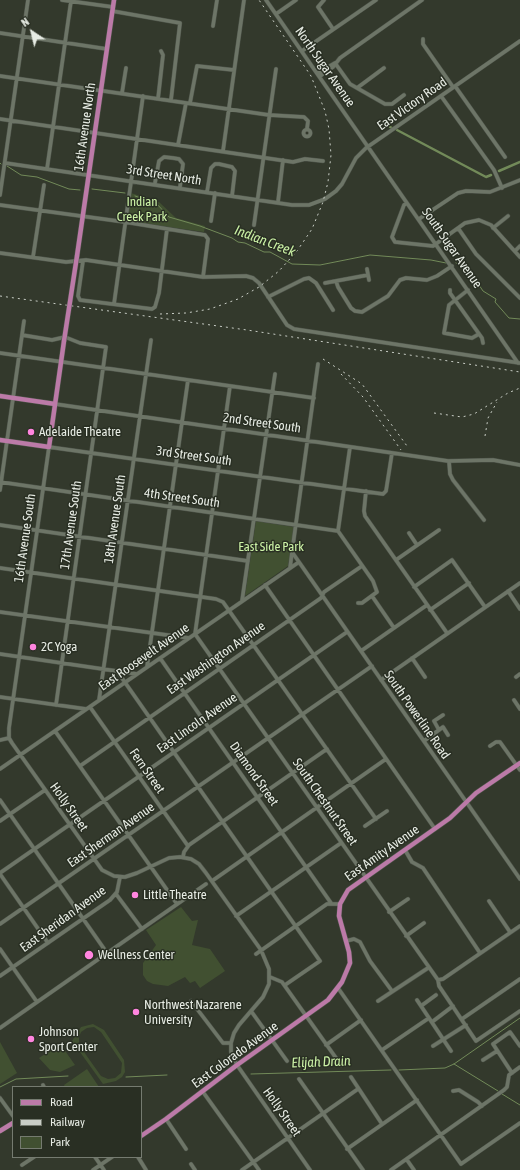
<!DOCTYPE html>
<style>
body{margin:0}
#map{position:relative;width:520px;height:1170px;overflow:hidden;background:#33392c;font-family:"Asap Condensed",sans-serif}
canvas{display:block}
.legend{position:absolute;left:12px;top:1086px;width:130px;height:72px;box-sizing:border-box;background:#292f23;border:1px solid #757b70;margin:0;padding:5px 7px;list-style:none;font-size:12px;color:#e7ece4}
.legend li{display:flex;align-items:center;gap:8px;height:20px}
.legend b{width:20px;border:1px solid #757b70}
.north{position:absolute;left:12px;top:12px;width:40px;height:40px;-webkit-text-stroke:3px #292f23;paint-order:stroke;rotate:325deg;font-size:11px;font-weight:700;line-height:16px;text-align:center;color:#e7ece4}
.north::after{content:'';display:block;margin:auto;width:14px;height:18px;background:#e7ece4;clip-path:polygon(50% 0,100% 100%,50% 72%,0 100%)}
</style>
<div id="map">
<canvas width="520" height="1170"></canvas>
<ul class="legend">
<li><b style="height:5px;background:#bc7aa8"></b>Road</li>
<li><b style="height:5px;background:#c9cec6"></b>Railway</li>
<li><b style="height:11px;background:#415031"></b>Park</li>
</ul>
<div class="north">N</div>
</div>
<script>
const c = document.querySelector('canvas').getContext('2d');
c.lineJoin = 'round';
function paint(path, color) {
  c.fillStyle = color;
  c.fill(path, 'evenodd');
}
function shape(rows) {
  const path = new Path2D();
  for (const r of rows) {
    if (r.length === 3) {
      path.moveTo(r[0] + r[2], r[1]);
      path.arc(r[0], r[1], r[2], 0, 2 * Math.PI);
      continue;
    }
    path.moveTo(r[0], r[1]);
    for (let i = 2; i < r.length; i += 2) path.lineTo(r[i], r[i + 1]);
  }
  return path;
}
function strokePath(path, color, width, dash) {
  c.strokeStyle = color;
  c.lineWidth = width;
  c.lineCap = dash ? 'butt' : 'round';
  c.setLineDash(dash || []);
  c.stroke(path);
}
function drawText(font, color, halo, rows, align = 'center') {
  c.font = font + ' "Asap Condensed",sans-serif';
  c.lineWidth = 3;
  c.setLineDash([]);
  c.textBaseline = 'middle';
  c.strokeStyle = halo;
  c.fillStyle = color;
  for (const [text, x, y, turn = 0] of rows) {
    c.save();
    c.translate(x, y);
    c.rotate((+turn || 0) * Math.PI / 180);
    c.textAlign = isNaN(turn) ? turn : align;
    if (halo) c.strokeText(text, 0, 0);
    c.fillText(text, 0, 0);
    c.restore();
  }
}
const green = shape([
 [131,193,159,202,176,218,205,226,204,232,127,221],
 [256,521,294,527,288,566,245,596],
 [181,907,192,921,198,920,192,945,210,949,225,971,200,988,195,981,190,983,185,977,168,986,153,984,147,981,143,975,143,963,156,945,146,930],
 [93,1024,104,1030,124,1060,125,1072,122,1077,116,1081,103,1084,72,1041,81,1027],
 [94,1027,101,1032,122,1063,121,1073,115,1078,108,1079,101,1076,79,1045,79,1037,81,1032,87,1028],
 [0,1042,17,1073,0,1084],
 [59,1045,61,1045,75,1065,60,1072,50,1070,39,1058],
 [87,1069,99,1087,65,1087,64,1085]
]);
const stream = shape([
 [0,163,1,164],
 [7,166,21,175,37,177,69,189,80,190],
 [92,189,125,193],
 [135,196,156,203,169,217,200,226,232,238,238,242,245,243,264,252,270,252,292,264,320,265,370,255,431,260,446,263],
 [456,263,467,270,470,277,477,282,483,291,496,299,495,302,509,318,520,319],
 [454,1064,498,1091],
 [399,1070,445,1068,454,1064,520,1018],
 [251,1074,391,1070],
 [126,1077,167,1075],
 [0,1087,16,1079,68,1076],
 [502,1094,520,1105]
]);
const canal = shape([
 [390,127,392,128],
 [397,130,486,177,491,175],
 [499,171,520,162]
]);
const minor = shape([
 [62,0,113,7],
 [266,0,518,363],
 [324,0,318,7,333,29],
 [112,11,180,23,171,100],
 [276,14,296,0],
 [213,26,217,0],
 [0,33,107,49],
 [423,39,423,44,453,87],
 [302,51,376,0],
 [335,63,350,84,385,104,392,104,404,95],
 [318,73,335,63],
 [0,76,269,115,304,117,308,121,307,129],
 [320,76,333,67,340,58,422,0],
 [455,86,505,157],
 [357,88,384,68],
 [122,93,126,68],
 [441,96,494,170,502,188],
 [158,99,163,55,161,51],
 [190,103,197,66,234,70],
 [0,119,293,162,305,159,323,161],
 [307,133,3.5],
 [178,145,186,103],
 [223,151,244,0],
 [5,163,292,205,309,205,325,199,336,191,342,184,356,158,366,148,520,41],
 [47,169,71,1],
 [155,183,159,161,164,157,173,158,179,159,183,164,180,187],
 [207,192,211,168,215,164,219,164,232,167,235,171,232,196],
 [0,195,28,0],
 [278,202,283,160],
 [407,203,404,205,392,237,395,242,433,246,465,223,479,220,491,225,520,257],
 [0,205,125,222,205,235,208,239,203,277],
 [419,219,458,193,466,191,490,192,520,180],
 [211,221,215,193],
 [254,225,276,69],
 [458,228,476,254,520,298],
 [493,228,508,216],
 [515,251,520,246],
 [0,253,66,262,86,260,203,277,246,276,253,278,259,283,287,325,294,329,520,363],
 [33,257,44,185],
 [83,261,78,296,80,300,152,309,155,307,159,293,167,229],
 [367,269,369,280],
 [336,281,338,287,351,308,355,311,362,312,388,296,400,280,406,278,427,280,437,276,452,266],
 [325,283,368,275],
 [450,290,450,293,482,338,483,343],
 [468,290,449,305,444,333,472,338,479,334],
 [268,297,304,279,309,278,316,283,333,310],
 [114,304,143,96],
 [22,335,52,340,65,337,80,343,106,347,56,705],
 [0,353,314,398],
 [318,364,292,552,520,879],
 [230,386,195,634,438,980,439,986,476,1041,520,1011],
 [55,404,448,461,493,460,520,465],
 [449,461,450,474,453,480,484,520],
 [0,482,338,531],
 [0,490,24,321],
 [366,491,364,511,365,516,447,633],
 [0,525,248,561],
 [338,531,373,581,377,592,362,603,358,603],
 [338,531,350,447],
 [409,533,417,545],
 [396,560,439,530],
 [0,568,216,599,223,602,376,819],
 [290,568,292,552],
 [265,585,435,829],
 [414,587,452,560,485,607],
 [508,591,520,609],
 [372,596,394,628],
 [242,601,275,374],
 [430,610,469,583],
 [0,612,189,638],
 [361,651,427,605],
 [0,654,137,674],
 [160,658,331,903],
 [412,658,425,677],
 [147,667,188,380],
 [117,671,320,961,285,985],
 [516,677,520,674],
 [381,680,520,583],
 [0,697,86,709],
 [99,700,151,340],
 [514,700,520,709],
 [90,707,188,846],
 [439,730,434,721,443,715],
 [55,731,177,904],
 [0,740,9,738],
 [424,741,443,727,448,735],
 [490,746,496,742,500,742,520,770],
 [80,766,321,598,324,592,362,566],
 [0,769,299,562],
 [0,800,107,953],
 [0,821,45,790],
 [365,826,387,811],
 [405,850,412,862,423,868,480,953],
 [183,857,184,852,189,845,327,749],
 [0,873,347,632],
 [0,874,48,943],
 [212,881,386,759],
 [116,894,142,929],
 [489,901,510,932],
 [389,912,408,899],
 [236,916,341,843],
 [0,924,372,666],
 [406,936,424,923],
 [346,941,354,939,360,942,370,961,392,991],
 [0,949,37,1002],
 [256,954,327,904,340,904],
 [0,976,110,900,117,892,120,877],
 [270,977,282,982,341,1065],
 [438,980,443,979,520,926],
 [338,988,461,1164,520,1123],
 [417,1000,451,1051],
 [191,1001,223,1043,231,1043],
 [378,1001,428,968],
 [421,1006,436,995],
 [251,1011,287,1061],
 [462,1019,520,979],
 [432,1022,453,1006],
 [0,1028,206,884],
 [326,1045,361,1020],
 [433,1046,466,1025],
 [382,1050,429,1018],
 [483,1060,497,1051],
 [512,1073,493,1044,510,1032,520,1046],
 [351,1077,382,1124],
 [299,1079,363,1170],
 [43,1085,44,1087],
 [453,1091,459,1090,478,1102,482,1106],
 [203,1092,259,1170],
 [0,1098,13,1116],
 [166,1119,186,1149],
 [347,1149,417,1100],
 [95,1157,104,1170],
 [138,1157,146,1170],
 [407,1160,414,1170],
 [191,1164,195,1170],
 [22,1165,34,1157],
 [93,1170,112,1157],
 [242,1170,358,1089],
 [310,1170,237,1065,231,1052,231,1043,234,1033,239,1025,263,997,269,984,269,969,261,950,206,873,199,864,191,859,180,857,169,858,137,873,125,877,114,876,102,870,12,743,9,738,9,728,49,447,383,494,386,491,392,453],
 [391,1170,504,1090,507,1087,509,1075,520,1067]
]);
const major = shape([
 [77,256,114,0],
 [0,396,55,404],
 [0,440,49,447,64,341],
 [0,1131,13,1123],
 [141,1136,166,1119,237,1065,328,1000,342,982,350,963,349,952,339,916,340,904,348,890,450,818,476,793,520,763]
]);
const rail = shape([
 [0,296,247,330,520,372],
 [160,314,186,313,210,309,238,299,259,287,279,271,297,251,312,229,323,202,328,182,331,155,329,129,325,111,311,76,259,0],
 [323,359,362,384,407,446],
 [341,374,363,397,401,450],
 [434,413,462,417,474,414,508,393,520,388],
 [485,436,488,418,497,402]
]);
const majorBridge = shape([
 [64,341,77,256]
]);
const markers = [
 [31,432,4,"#ff85df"],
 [33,647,4,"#ff85df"],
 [135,895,4,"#ff85df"],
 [89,955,5,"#ff85df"],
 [136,1012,4,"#ff85df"],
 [31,1039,4,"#ff85df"]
];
const streetNames = [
 ["North Sugar Avenue",325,67,55],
 ["East Victory Road",412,104,-35],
 ["16th Avenue North",85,127,-82],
 ["3rd Street North",164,175,9],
 ["South Sugar Avenue",452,248,55],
 ["2nd Street South",262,423,8],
 ["3rd Street South",194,456,8],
 ["4th Street South",182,498,8],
 ["18th Avenue South",115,519,-82],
 ["17th Avenue South",71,525,-82],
 ["16th Avenue South",25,538,-82],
 ["East Roosevelt Avenue",144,657,-35],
 ["East Washington Avenue",216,658,-35],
 ["South Powerline Road",417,715,55],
 ["East Lincoln Avenue",197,723,-35],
 ["Fern Street",147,771,55],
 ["Diamond Street",254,774,55],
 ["South Chestnut Street",325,802,55],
 ["Holly Street",69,807,55],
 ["East Sherman Avenue",111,835,-35],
 ["East Amity Avenue",382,853,-35],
 ["East Sheridan Avenue",63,919,-36],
 ["East Colorado Avenue",235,1055,-36],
 ["Holly Street",282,1112,55]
];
const parkNames = [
 ["Indian",142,202],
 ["Creek Park",142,217],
 ["East Side Park",271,547]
];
const poiNames = [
 ["Adelaide Theatre",39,432],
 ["2C Yoga",41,647],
 ["Little Theatre",143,895],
 ["Wellness Center",98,955],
 ["Northwest Nazarene",144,1005],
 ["University",144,1020],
 ["Johnson",39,1032],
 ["Sport Center",39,1047]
];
const waterNames = [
 ["Indian Creek",265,241,21],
 ["Elijah Drain",321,1062,-2]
];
paint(green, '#415031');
strokePath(stream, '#728a59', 1);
strokePath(canal, '#728a59', 2.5);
strokePath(minor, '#4f554b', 4.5);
strokePath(major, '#4f554b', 5.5);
strokePath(minor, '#6d7567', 3.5);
strokePath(major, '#bc7aa8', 4.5);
strokePath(rail, '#c9cec6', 1, [2, 4]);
strokePath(majorBridge, '#4f554b', 5.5, []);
strokePath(majorBridge, '#bc7aa8', 4.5);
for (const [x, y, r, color] of markers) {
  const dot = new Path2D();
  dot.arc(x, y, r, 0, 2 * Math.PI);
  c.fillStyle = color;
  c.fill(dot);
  strokePath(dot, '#292f23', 1.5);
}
drawText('13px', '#e7ece4', '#292f23', streetNames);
drawText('13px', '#cdf3a7', '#292f23', parkNames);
drawText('13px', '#e7ece4', '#292f23', poiNames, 'left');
drawText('italic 14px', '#caf0a5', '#292f23', waterNames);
</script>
